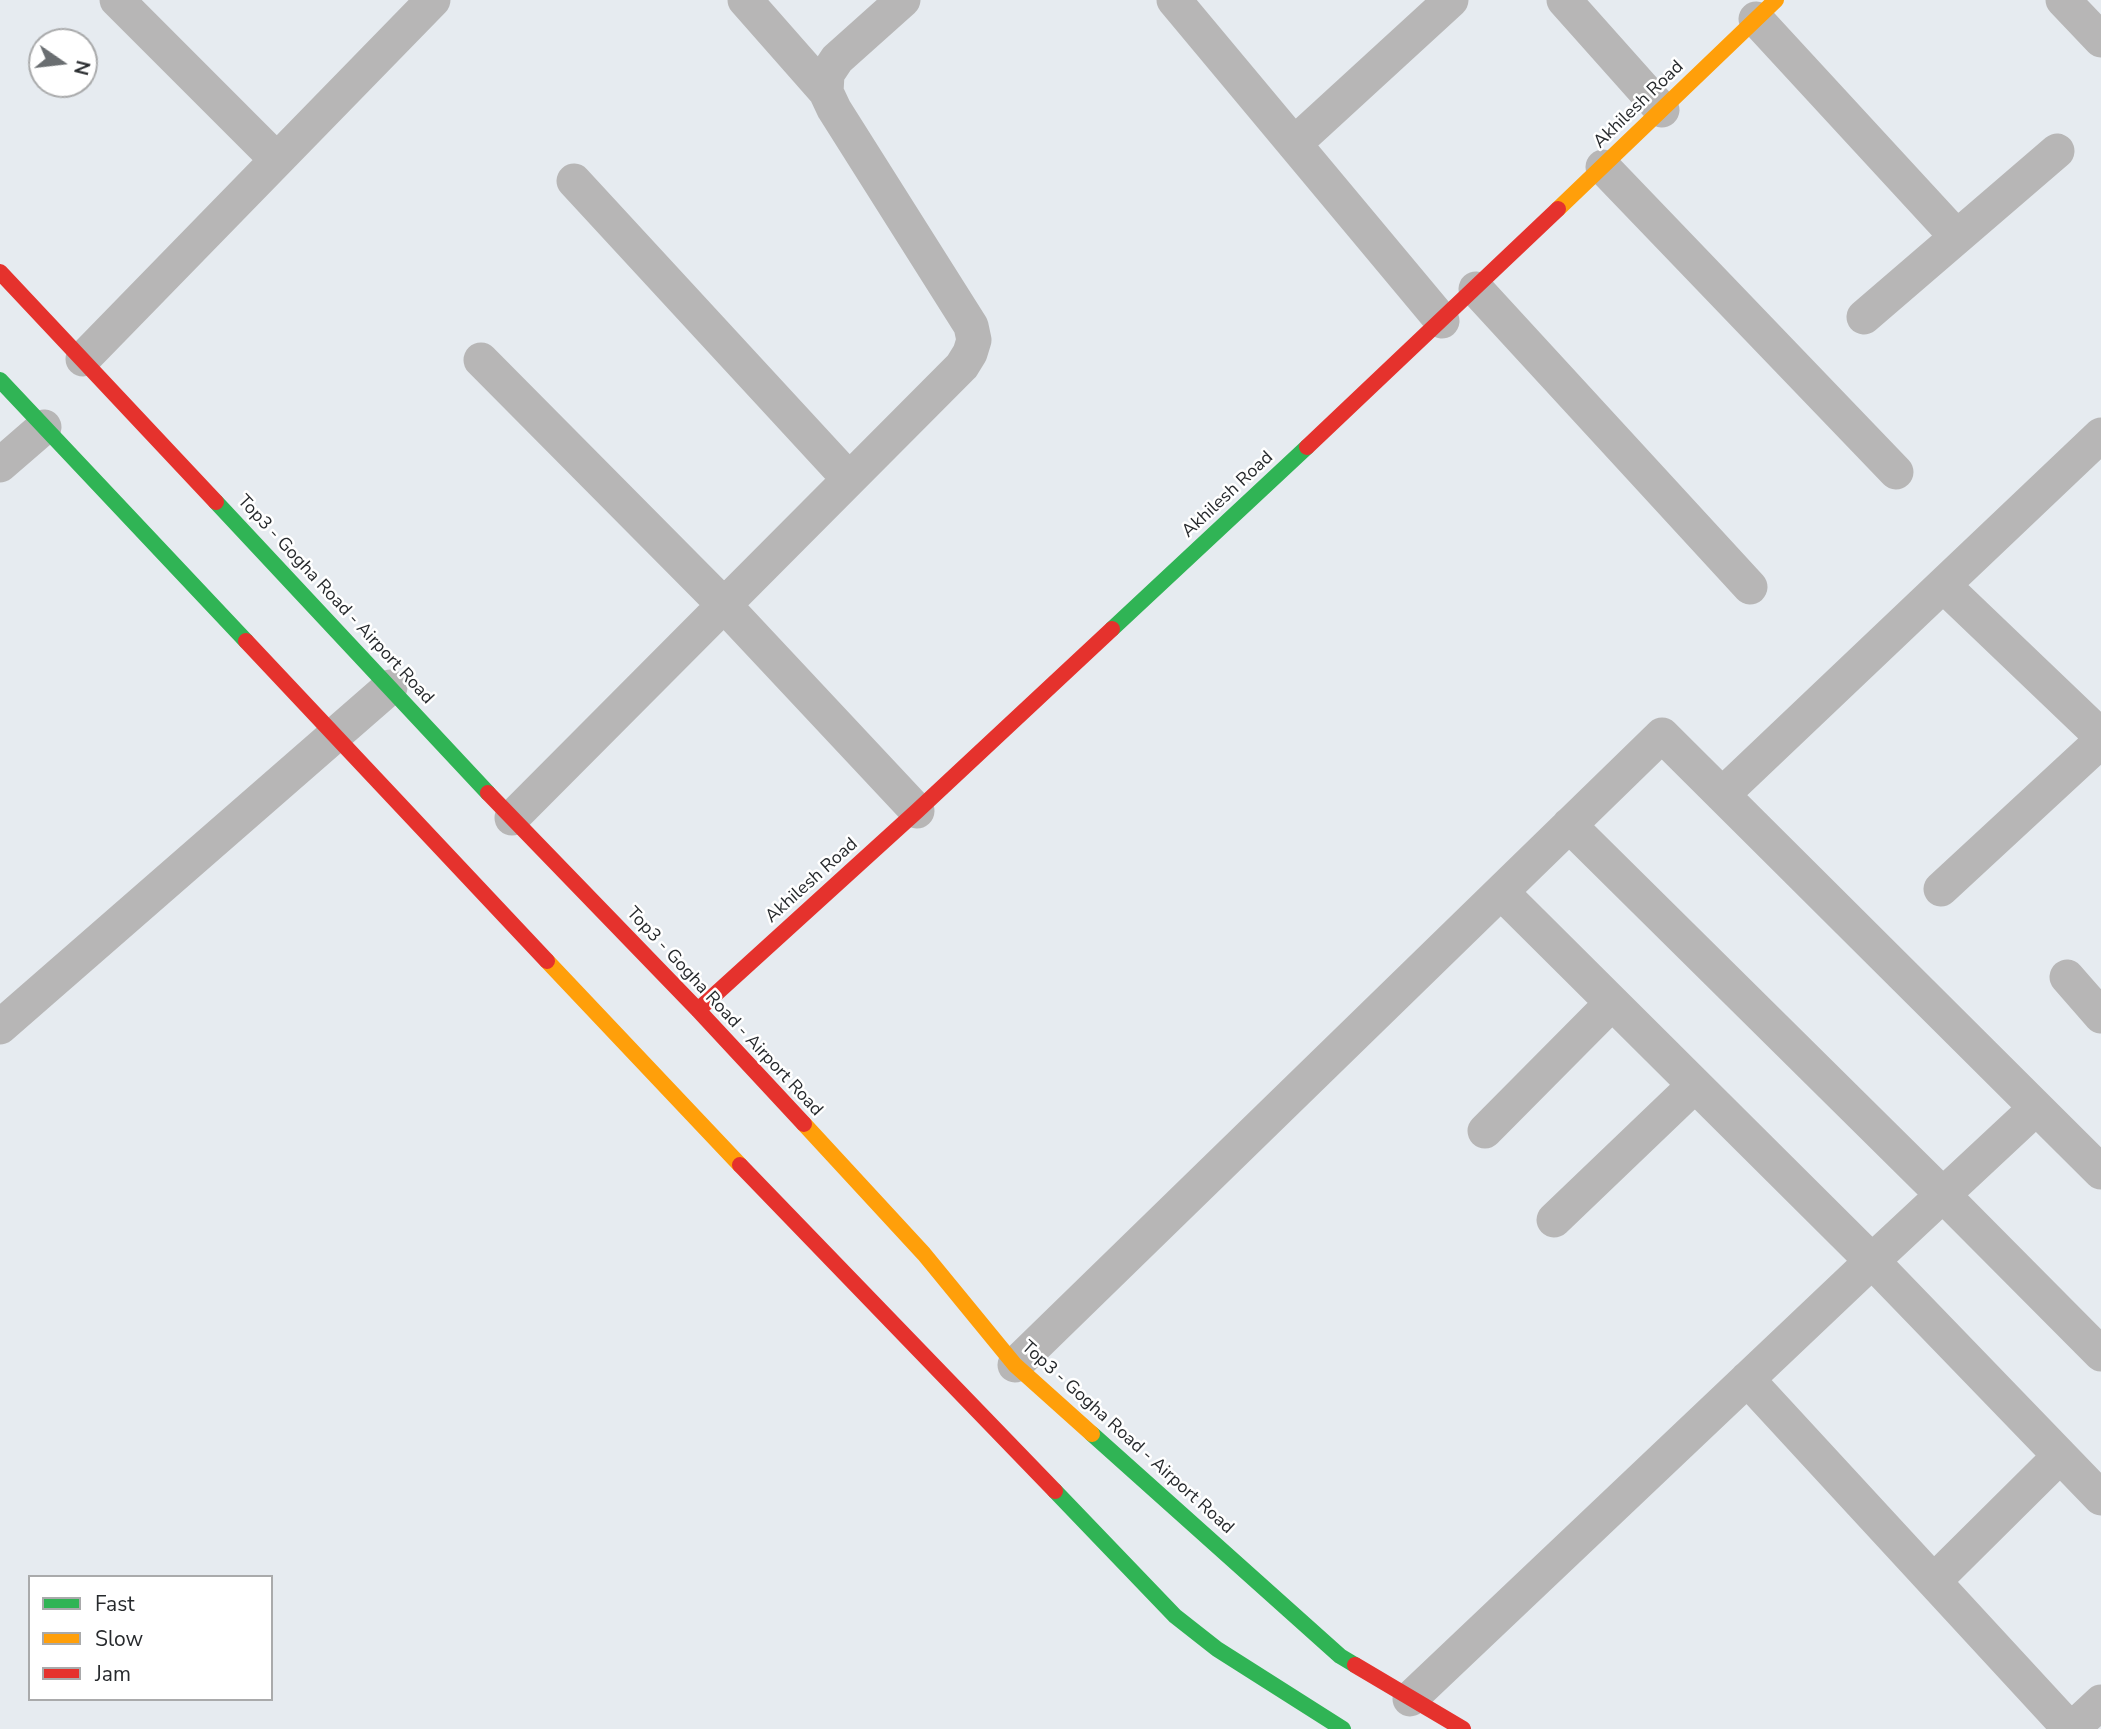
<!DOCTYPE html>
<style>
body{margin:0}
#map{position:relative;width:2101px;height:1729px;overflow:hidden;background:#e6ebf0;font-family:"Nunito Sans",sans-serif}
canvas{display:block}
.legend{position:absolute;left:28px;top:1575px;width:245px;height:126px;box-sizing:border-box;background:#fff;border:2px solid #a9aaab;margin:0;padding:9px 12px;list-style:none;font-size:21px;color:#272a2d}
.legend li{display:flex;align-items:center;gap:14px;height:35px}
.legend b{width:35px;border:2px solid #a9aaab}
.north{position:absolute;left:28px;top:28px;width:70px;height:70px;box-sizing:border-box;background:#fff;border:2px solid #a9aaab;border-radius:50%;rotate:104deg;font-size:19px;font-weight:700;line-height:28px;text-align:center;color:#272a2d}
.north::after{content:'';display:block;margin:auto;width:24px;height:32px;background:#6a6e71;clip-path:polygon(50% 0,100% 100%,50% 72%,0 100%)}
</style>
<div id="map">
<canvas width="2101" height="1729"></canvas>
<ul class="legend">
<li><b style="height:9px;background:#30b455"></b>Fast</li>
<li><b style="height:9px;background:#ff9f0a"></b>Slow</li>
<li><b style="height:9px;background:#e5322d"></b>Jam</li>
</ul>
<div class="north">N</div>
</div>
<script>
const c = document.querySelector('canvas').getContext('2d');
c.lineJoin = 'round';
function shape(rows) {
  const path = new Path2D();
  for (const r of rows) {
    path.moveTo(r[0], r[1]);
    for (let i = 2; i < r.length; i += 2) path.lineTo(r[i], r[i + 1]);
  }
  return path;
}
function strokePath(path, color, width, dash) {
  c.strokeStyle = color;
  c.lineWidth = width;
  c.lineCap = dash ? 'butt' : 'round';
  c.setLineDash(dash || []);
  c.stroke(path);
}
function drawText(font, color, halo, rows, align = 'center') {
  c.font = font + ' "Nunito Sans",sans-serif';
  c.lineWidth = 5;
  c.setLineDash([]);
  c.textBaseline = 'middle';
  c.strokeStyle = halo;
  c.fillStyle = color;
  for (const [text, x, y, turn = 0] of rows) {
    c.save();
    c.translate(x, y);
    c.rotate((+turn || 0) * Math.PI / 180);
    c.textAlign = isNaN(turn) ? turn : align;
    if (halo) c.strokeText(text, 0, 0);
    c.fillText(text, 0, 0);
    c.restore();
  }
}
const street = shape([
 [117,0,277,160],
 [745,0,826,92],
 [1174,0,1442,321],
 [1564,0,1662,110],
 [2063,0,2101,40],
 [1756,19,1957,237],
 [1294,144,1451,0],
 [1603,167,1896,472],
 [574,181,849,479],
 [1476,289,1750,587],
 [1864,317,2057,151],
 [83,359,433,0],
 [481,360,724,605,917,811],
 [0,465,44,427],
 [1943,585,2101,736],
 [1722,795,2101,435],
 [512,818,962,366,970,353,974,340,971,326,834,109,826,92,827,74,837,59,903,0],
 [1569,825,1943,1195,2101,1354],
 [1941,889,2101,741],
 [1501,892,1872,1261,2101,1498],
 [2067,977,2101,1016],
 [0,1027,390,687],
 [1485,1131,1612,1003],
 [1554,1220,1695,1085],
 [1015,1365,1662,735,2101,1172],
 [1747,1379,2070,1729],
 [1934,1581,2060,1456],
 [1410,1699,1872,1261,2036,1108],
 [2072,1729,2101,1702]
]);
const fast = shape([
 [0,380,246,641],
 [216,502,488,793],
 [1112,629,1307,447],
 [1092,1434,1340,1656,1355,1665],
 [1055,1491,1175,1616,1217,1649,1343,1729]
]);
const slow = shape([
 [1558,209,1776,0],
 [547,961,740,1165],
 [804,1124,924,1254,1015,1365,1092,1434]
]);
const jam = shape([
 [0,272,216,502],
 [1307,447,1558,209],
 [246,641,547,961],
 [488,793,698,1010,804,1124],
 [698,1010,917,811,1112,629],
 [740,1165,1055,1491],
 [1355,1665,1463,1729]
]);
const streetNames = [
 ["Akhilesh Road",1639,105,-44],
 ["Akhilesh Road",1228,495,-43],
 ["Top3 - Gogha Road - Airport Road",335,600,47],
 ["Akhilesh Road",812,881,-42],
 ["Top3 - Gogha Road - Airport Road",724,1012,47],
 ["Top3 - Gogha Road - Airport Road",1127,1438,42]
];
strokePath(street, '#b7b6b6', 35);
strokePath(fast, '#30b455', 16);
strokePath(slow, '#ff9f0a', 16);
strokePath(jam, '#e5322d', 16);
drawText('18px', '#272a2d', '#fff', streetNames);
</script>
